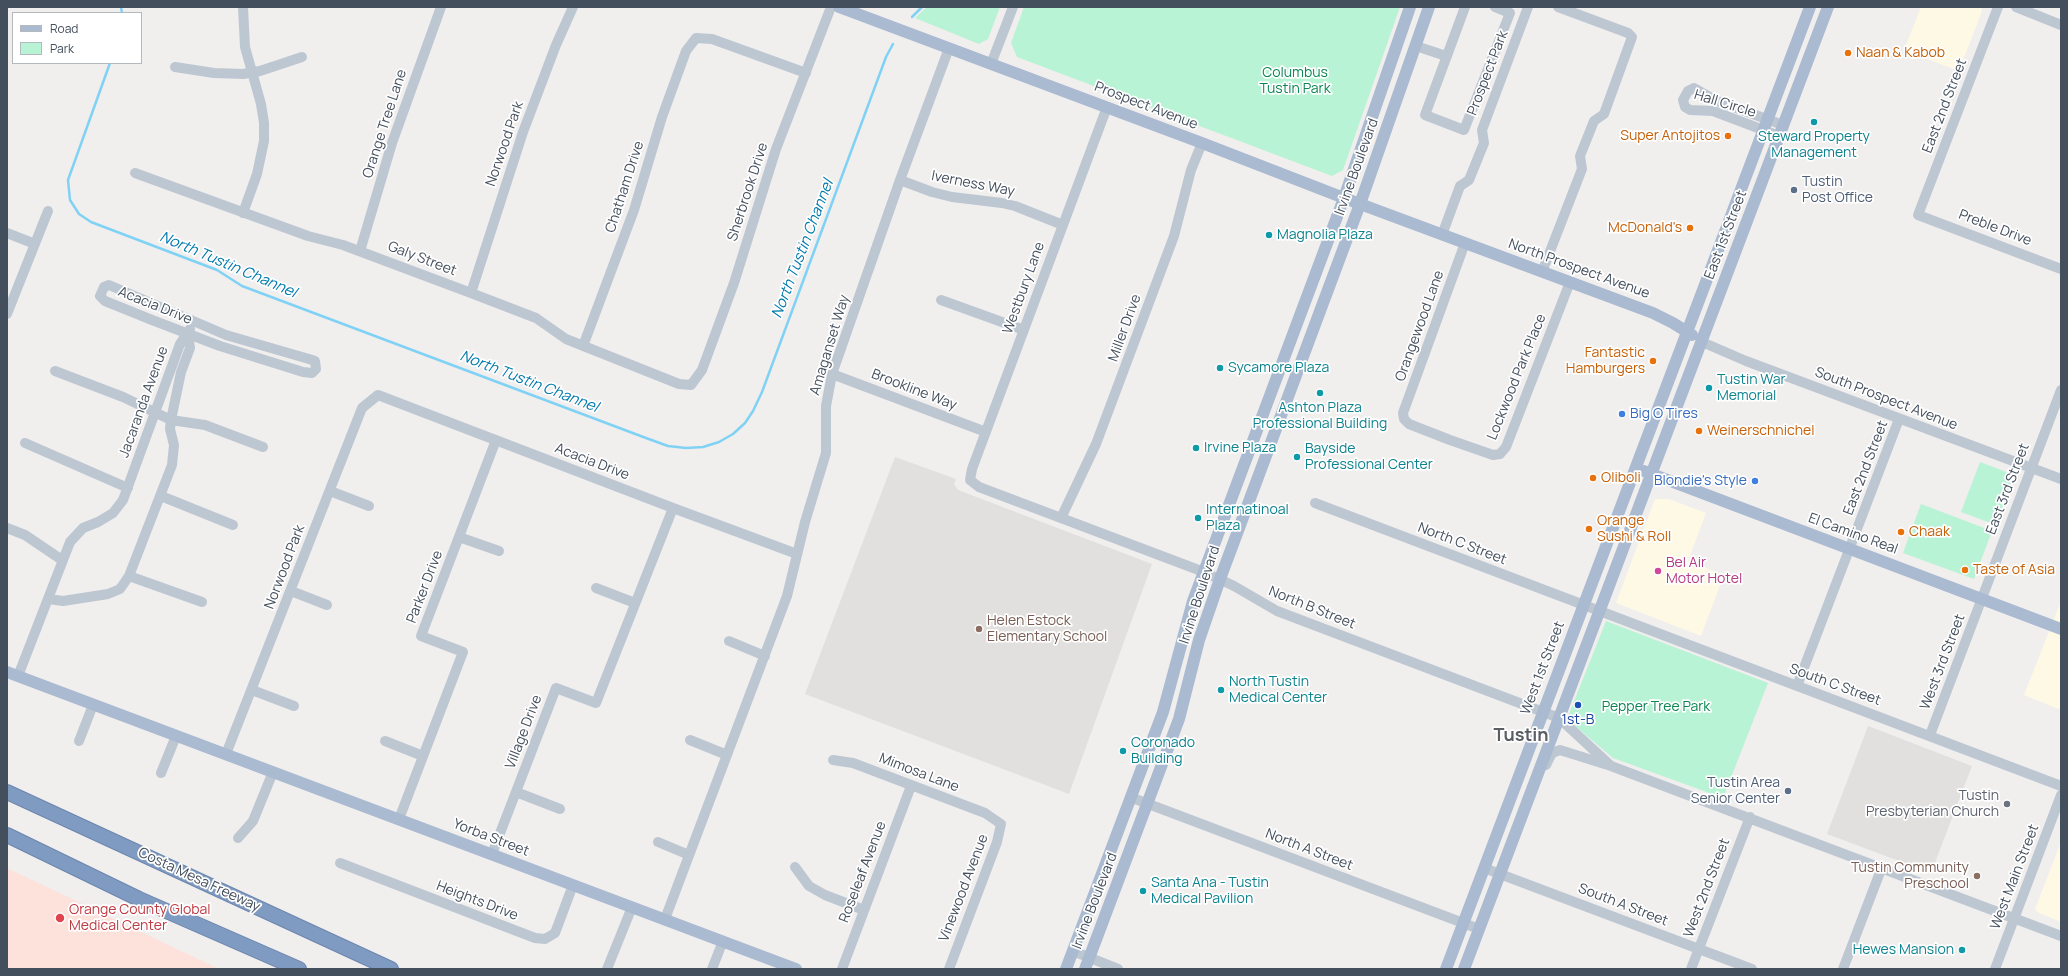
<!DOCTYPE html>
<style>
body{margin:0}
#map{position:relative;width:2068px;height:976px;overflow:hidden;background:#f1eeee;font-family:Manrope,sans-serif}
canvas{display:block}
.frame{position:absolute;inset:0;border:8px solid #444f5d;pointer-events:none}
.legend{position:absolute;left:12px;top:12px;width:130px;height:52px;box-sizing:border-box;background:#fff;border:1px solid #b4b9be;margin:0;padding:5px 7px;list-style:none;font-size:12px;color:#444f5d}
.legend li{display:flex;align-items:center;gap:8px;height:20px}
.legend b{width:20px;border:1px solid #b4b9be}
</style>
<div id="map">
<canvas width="2068" height="976"></canvas>
<div class="frame"></div>
<ul class="legend">
<li><b style="height:5px;background:#aabad0"></b>Road</li>
<li><b style="height:11px;background:#b7f3d4"></b>Park</li>
</ul>
</div>
<script>
const c = document.querySelector('canvas').getContext('2d');
c.lineJoin = 'round';
function paint(path, color) {
  c.fillStyle = color;
  c.fill(path, 'evenodd');
}
function shape(rows) {
  const path = new Path2D();
  for (const r of rows) {
    path.moveTo(r[0], r[1]);
    for (let i = 2; i < r.length; i += 2) path.lineTo(r[i], r[i + 1]);
  }
  return path;
}
function strokePath(path, color, width, dash) {
  c.strokeStyle = color;
  c.lineWidth = width;
  c.lineCap = dash ? 'butt' : 'round';
  c.setLineDash(dash || []);
  c.stroke(path);
}
function drawText(font, color, halo, rows, align = 'center') {
  c.font = font + ' Manrope,sans-serif';
  c.lineWidth = 3.5;
  c.setLineDash([]);
  c.textBaseline = 'middle';
  c.strokeStyle = halo;
  c.fillStyle = color;
  for (const [text, x, y, turn = 0] of rows) {
    c.save();
    c.translate(x, y);
    c.rotate((+turn || 0) * Math.PI / 180);
    c.textAlign = isNaN(turn) ? turn : align;
    if (halo) c.strokeText(text, 0, 0);
    c.fillText(text, 0, 0);
    c.restore();
  }
}
const commercial = shape([
 [1921,7,1981,7,1982,11,1959,71,1904,50],
 [1655,499,1669,499,1706,513,1688,561,1724,575,1701,636,1616,603],
 [2061,601,2061,710,2024,695],
 [2061,842,2061,922,2039,913,2035,909]
]);
const education = shape([
 [895,457,956,479,954,484,958,490,1152,564,1069,794,805,694],
 [1868,726,1972,766,1931,873,1827,834]
]);
const medical = shape([
 [7,868,219,969,7,969]
]);
const green = shape([
 [927,7,1000,7,988,39,979,44,915,18],
 [1024,7,1400,7,1343,170,1332,176,1017,57,1011,43],
 [1980,462,2014,475,1996,525,1961,512],
 [1921,504,1992,531,1974,579,1903,553],
 [1606,621,1768,683,1723,798,1613,758,1567,719]
]);
const stream = shape([
 [121,7,122,13],
 [912,17,922,7],
 [110,63,68,180,70,200,79,214,91,222,217,270,242,286,646,438,668,446,686,448,703,447,719,442,733,434,745,423,753,411,762,392,886,57,893,44]
]);
const minor = shape([
 [1465,7,1425,115,1464,130,1510,13,1495,7],
 [1998,7,1918,215,2061,269],
 [2016,7,2061,25],
 [1416,46,1446,56],
 [991,64,1013,7],
 [175,67,214,73,243,74,260,71,302,57],
 [1107,107,972,469,970,480,979,487,1204,572,1234,586,1277,611,1559,718,1611,766],
 [1779,136,1713,111,1690,110,1685,107,1683,100,1688,91,1694,88,1717,101,1783,125],
 [135,173,308,236,343,245,471,293,536,318,566,339,679,384,691,385,702,370,734,283,776,149,831,7],
 [900,180,932,192,952,197,1002,203,1015,206,1063,225],
 [243,213,257,174,264,141,264,123,261,104,245,47,243,7],
 [7,233,35,244],
 [1442,235,1460,186,1469,180,1484,143,1482,130,1528,7],
 [1465,243,1403,413,1404,419,1409,424,1450,440,1493,455,1500,454,1506,447,1570,282],
 [360,251,392,143,441,7],
 [1542,272,1582,169,1580,156,1594,121,1604,114,1632,37,1628,33,1558,7],
 [109,285,226,335,309,359,315,361,316,369,312,373,303,372,220,346,152,320,105,301,100,296,104,287,109,285],
 [471,293,523,132,556,45,573,7],
 [941,300,1024,330],
 [7,314,48,211],
 [1702,342,1746,361,2061,479],
 [583,346,634,210,662,117,686,51,696,38,712,39,806,73],
 [55,371,123,397,171,420,205,425,263,447],
 [832,374,986,432],
 [25,443,128,488],
 [330,491,369,506],
 [161,496,233,525],
 [1315,503,2061,786],
 [1061,518,1096,444,1174,236,1191,170,1202,143],
 [7,528,25,535,62,560],
 [459,537,499,551],
 [129,576,202,602],
 [596,588,635,603],
 [291,591,327,605],
 [48,599,63,601,108,594,120,589,129,576,172,465,174,445,170,429,171,420,181,372,190,348,188,334],
 [729,641,765,656],
 [18,676,70,542,83,528,98,522,113,513,123,500,180,344,190,329],
 [1797,686,1899,419],
 [252,690,294,706],
 [1930,735,2061,390],
 [690,740,727,755],
 [79,741,93,705],
 [385,741,423,756],
 [226,754,362,408,378,395,673,508,797,554],
 [833,760,853,763,985,813,1001,824,997,842,949,969],
 [1546,765,1552,753,1560,750,1611,766,2061,936],
 [161,773,176,736],
 [516,792,560,809],
 [1130,797,1479,929],
 [399,819,463,652,421,636,496,440],
 [238,838,253,821,273,772],
 [658,842,689,855],
 [492,854,556,688,596,703,673,508],
 [340,863,535,938,545,939,555,933,573,885],
 [795,867,809,886,825,895,864,910],
 [1484,868,1752,969],
 [665,919,787,596,805,522,826,453,826,406,832,374,900,180,949,48],
 [1073,951,1118,969],
 [607,969,632,907],
 [712,969,723,941],
 [842,969,911,786],
 [1691,969,1750,817],
 [1843,969,1882,867],
 [1995,969,2061,795]
]);
const major = shape([
 [839,7,1202,143,1344,198,1653,313,1673,323,1692,335],
 [1644,471,2061,629],
 [7,672,796,969],
 [1066,969,1163,712,1193,601,1344,198,1410,7],
 [1085,969,1179,719,1199,640,1220,579,1360,204,1429,7],
 [1446,969,1810,7],
 [1464,969,1828,7]
]);
const highway = shape([
 [7,792,391,969],
 [7,835,139,899,299,969]
]);
const markers = [
 [1848,53,4,"#e8710a"],
 [1814,122,4,"#0f9aa8"],
 [1728,136,4,"#e8710a"],
 [1794,190,4,"#5c6f8a"],
 [1690,228,4,"#e8710a"],
 [1269,235,4,"#0f9aa8"],
 [1653,361,4,"#e8710a"],
 [1220,368,4,"#0f9aa8"],
 [1709,388,4,"#0f9aa8"],
 [1320,393,4,"#0f9aa8"],
 [1622,414,4,"#3f7fe0"],
 [1699,431,4,"#e8710a"],
 [1196,448,4,"#0f9aa8"],
 [1297,457,4,"#0f9aa8"],
 [1593,478,4,"#e8710a"],
 [1755,481,4,"#3f7fe0"],
 [1198,518,4,"#0f9aa8"],
 [1589,529,4,"#e8710a"],
 [1901,532,4,"#e8710a"],
 [1965,570,4,"#e8710a"],
 [1658,571,4,"#d1479c"],
 [979,629,4,"#8d6e63"],
 [1221,690,4,"#0f9aa8"],
 [1578,705,4,"#1a4fb4"],
 [1123,751,4,"#0f9aa8"],
 [1788,791,4,"#5c6f8a"],
 [2007,804,4,"#6b7280"],
 [1977,876,4,"#8d6e63"],
 [1143,891,4,"#0f9aa8"],
 [60,918,5,"#e0444e"],
 [1962,950,4,"#0f9aa8"]
];
const foodNames = [
 ["Naan & Kabob",1856,53],
 ["Super Antojitos",1720,136,"right"],
 ["McDonald's",1682,228,"right"],
 ["Fantastic",1645,353,"right"],
 ["Hamburgers",1645,369,"right"],
 ["Weinerschnichel",1707,431],
 ["Oliboli",1601,478],
 ["Orange",1597,521],
 ["Sushi & Roll",1597,537],
 ["Chaak",1909,532],
 ["Taste of Asia",1973,570]
];
const parkNames = [
 ["Columbus",1295,73],
 ["Tustin Park",1295,89],
 ["Pepper Tree Park",1656,707]
];
const streetNames = [
 ["Prospect Park",1488,73,-69],
 ["Hall Circle",1725,104,17],
 ["Prospect Avenue",1146,106,21],
 ["East 2nd Street",1945,106,-69],
 ["Orange Tree Lane",385,124,-72],
 ["Norwood Park",505,144,-71],
 ["Irvine Boulevard",1357,167,-70],
 ["Iverness Way",973,184,11],
 ["Chatham Drive",625,187,-72],
 ["Sherbrook Drive",748,192,-72],
 ["Preble Drive",1995,228,21],
 ["East 1st Street",1726,235,-69],
 ["Galy Street",422,259,21],
 ["North Prospect Avenue",1579,269,20],
 ["Westbury Lane",1024,288,-70],
 ["Acacia Drive",155,306,22],
 ["Orangewood Lane",1420,326,-70],
 ["Miller Drive",1125,328,-70],
 ["Amaganset Way",830,345,-73],
 ["Lockwood Park Place",1517,377,-68],
 ["Brookline Way",914,390,21],
 ["South Prospect Avenue",1886,399,21],
 ["Jacaranda Avenue",144,402,-70],
 ["Acacia Drive",592,462,21],
 ["East 2nd Street",1866,468,-69],
 ["East 3rd Street",2008,489,-69],
 ["El Camino Real",1853,534,20],
 ["North C Street",1462,544,21],
 ["Norwood Park",285,567,-69],
 ["Parker Drive",425,587,-69],
 ["Irvine Boulevard",1200,595,-72],
 ["North B Street",1312,608,22],
 ["West 3rd Street",1943,662,-69],
 ["West 1st Street",1543,668,-69],
 ["South C Street",1835,685,20],
 ["Village Drive",524,732,-69],
 ["Mimosa Lane",919,773,21],
 ["Yorba Street",491,838,21],
 ["North A Street",1309,850,21],
 ["Roseleaf Avenue",863,872,-69],
 ["West Main Street",2015,877,-69],
 ["Costa Mesa Freeway",199,880,25],
 ["Vinewood Avenue",964,888,-69],
 ["West 2nd Street",1707,888,-69],
 ["Heights Drive",477,901,21],
 ["Irvine Boulevard",1095,901,-69],
 ["South A Street",1623,905,21]
];
const cultureNames = [
 ["Steward Property",1814,137,"center"],
 ["Management",1814,153,"center"],
 ["Magnolia Plaza",1277,235],
 ["Sycamore Plaza",1228,368],
 ["Tustin War",1717,380],
 ["Memorial",1717,396],
 ["Ashton Plaza",1320,408,"center"],
 ["Professional Building",1320,424,"center"],
 ["Irvine Plaza",1204,448],
 ["Bayside",1305,449],
 ["Professional Center",1305,465],
 ["Internatinoal",1206,510],
 ["Plaza",1206,526],
 ["North Tustin",1229,682],
 ["Medical Center",1229,698],
 ["Coronado",1131,743],
 ["Building",1131,759],
 ["Santa Ana - Tustin",1151,883],
 ["Medical Pavilion",1151,899],
 ["Hewes Mansion",1954,950,"right"]
];
const serviceNames = [
 ["Tustin",1802,182],
 ["Post Office",1802,198],
 ["Tustin Area",1780,783,"right"],
 ["Senior Center",1780,799,"right"]
];
const shopNames = [
 ["Big O Tires",1630,414],
 ["Blondie's Style",1747,481,"right"]
];
const hotelNames = [
 ["Bel Air",1666,563],
 ["Motor Hotel",1666,579]
];
const educationNames = [
 ["Helen Estock",987,621],
 ["Elementary School",987,637],
 ["Tustin Community",1969,868,"right"],
 ["Preschool",1969,884,"right"]
];
const transitNames = [
 ["1st-B",1578,720]
];
const worshipNames = [
 ["Tustin",1999,796],
 ["Presbyterian Church",1999,812]
];
const healthNames = [
 ["Orange County Global",69,910],
 ["Medical Center",69,926]
];
const waterNames = [
 ["North Tustin Channel",803,249,-69],
 ["North Tustin Channel",228,265,23],
 ["North Tustin Channel",529,382,21]
];
const districtNames = [
 ["Tustin",1521,736]
];
paint(commercial, '#fef9e5');
paint(education, '#e2dfdf');
paint(medical, '#fde1db');
paint(green, '#b7f3d4');
strokePath(stream, '#80d2f5', 2.5);
strokePath(highway, '#6b86ae', 16);
strokePath(minor, '#bdc7d2', 10);
strokePath(major, '#aabad0', 12);
strokePath(highway, '#809bc2', 14);
for (const [x, y, r, color] of markers) {
  const dot = new Path2D();
  dot.arc(x, y, r, 0, 2 * Math.PI);
  c.fillStyle = color;
  c.fill(dot);
  strokePath(dot, '#fff', 1.5);
}
drawText('14px', '#c56008', '#fff', foodNames, 'left');
drawText('14px', '#0d8654', '#fff', parkNames);
drawText('14px', '#444f5d', '#fff', streetNames);
drawText('14px', '#0d838f', '#fff', cultureNames, 'left');
drawText('14px', '#4e5e75', '#fff', serviceNames, 'left');
drawText('14px', '#366cbe', '#fff', shopNames, 'left');
drawText('14px', '#b23c85', '#fff', hotelNames, 'left');
drawText('14px', '#785e54', '#fff', educationNames, 'left');
drawText('14px', '#164399', '#fff', transitNames);
drawText('14px', '#5b616d', '#fff', worshipNames, 'right');
drawText('14px', '#be3a42', '#fff', healthNames, 'left');
drawText('italic 15px', '#017aac', '#fff', waterNames);
drawText('bold 18px', '#5a5d64', '#fff', districtNames);
</script>
